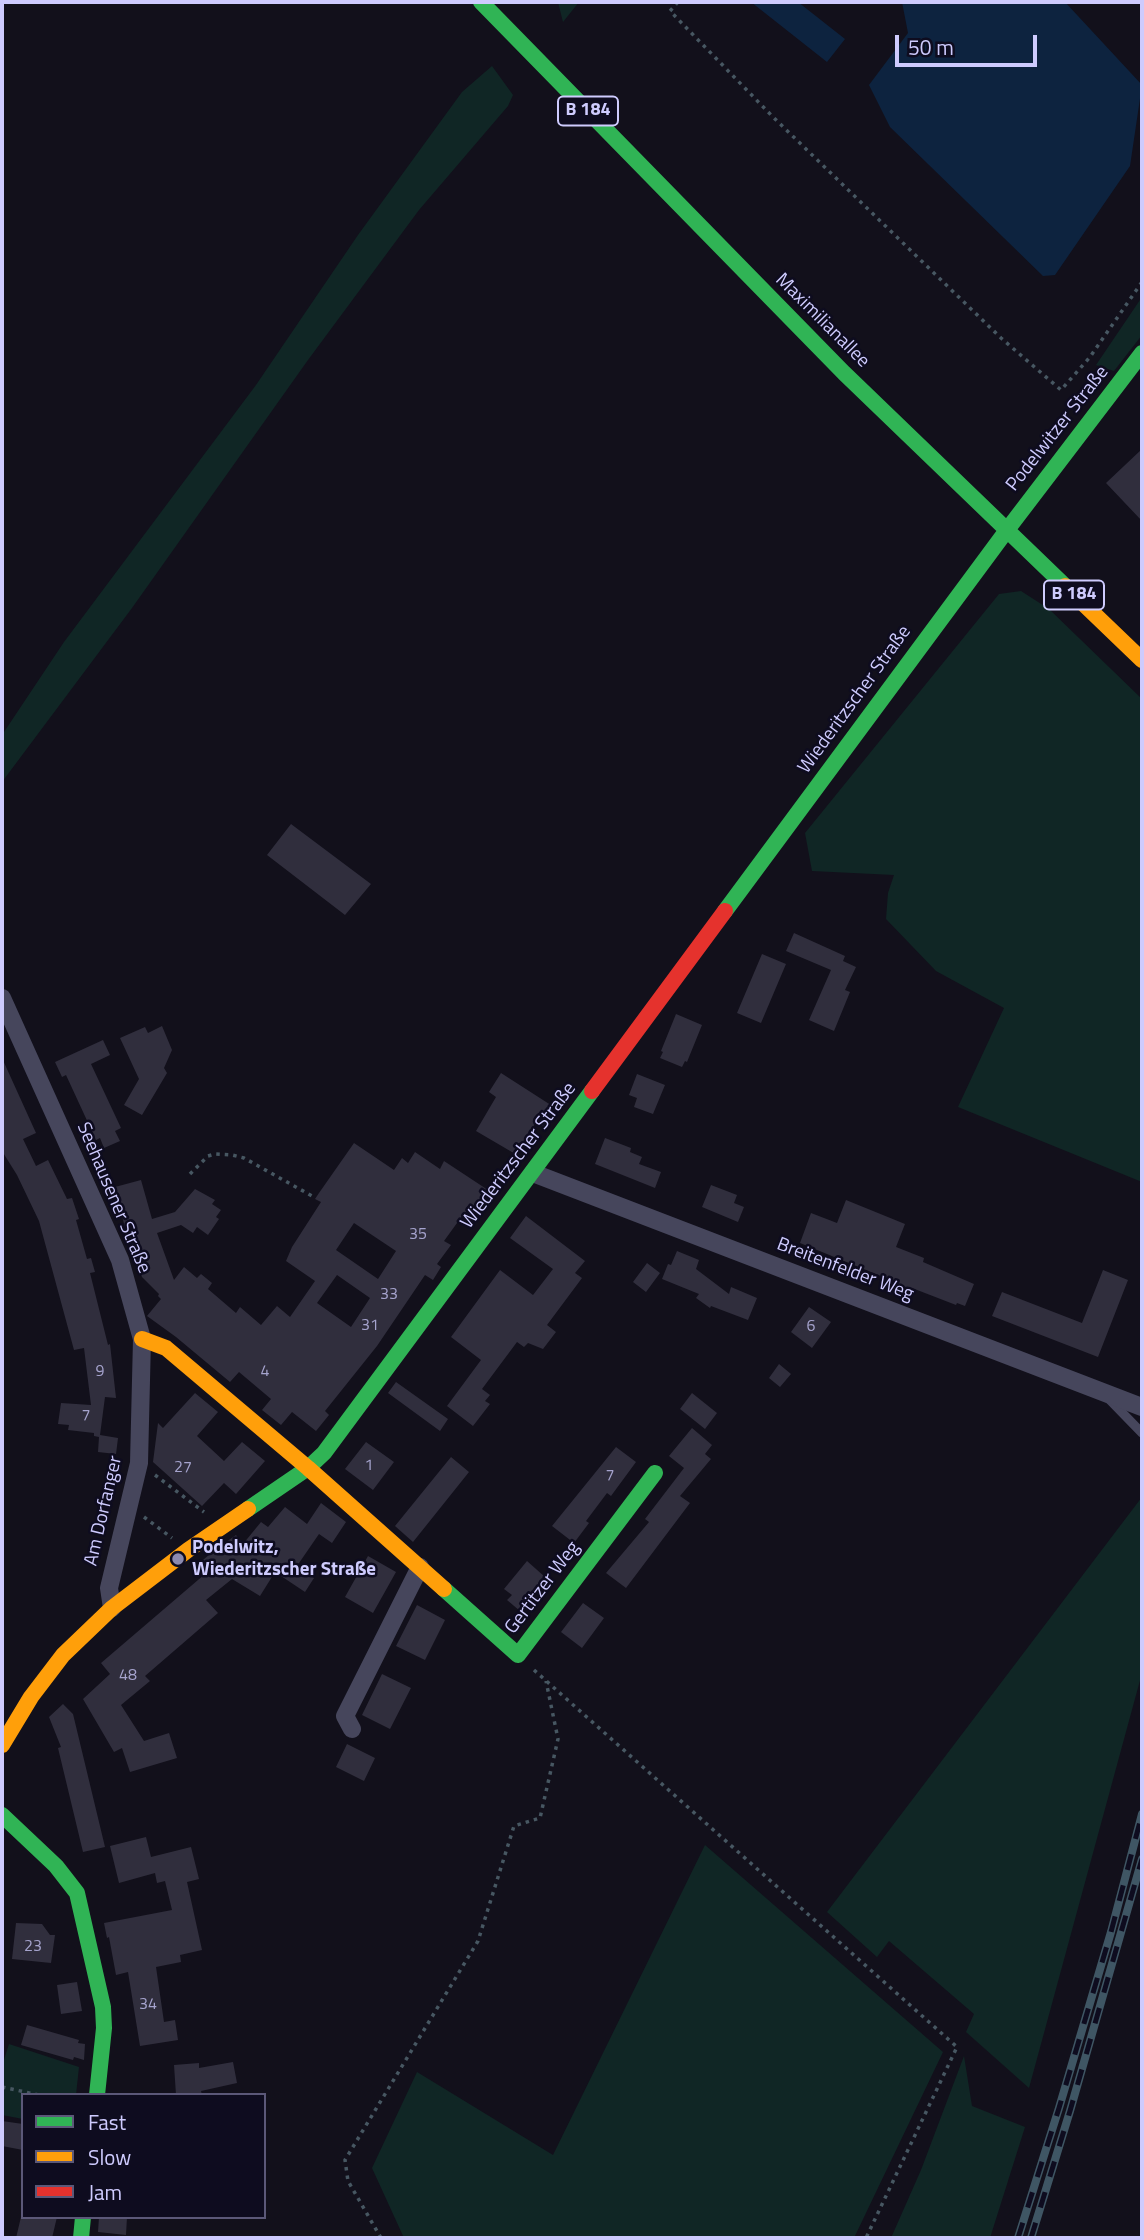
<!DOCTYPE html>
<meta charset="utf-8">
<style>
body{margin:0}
#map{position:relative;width:1144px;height:2240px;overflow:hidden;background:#12101b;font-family:"Titillium Web",sans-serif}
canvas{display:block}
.frame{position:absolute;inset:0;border:4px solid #cecbfe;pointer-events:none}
.legend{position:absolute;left:21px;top:2093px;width:245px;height:126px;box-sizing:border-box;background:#0e0c1f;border:2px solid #5b5878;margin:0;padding:9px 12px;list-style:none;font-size:21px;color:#cecbfe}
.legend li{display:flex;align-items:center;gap:14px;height:35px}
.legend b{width:35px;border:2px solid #5b5878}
.scale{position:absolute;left:895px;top:35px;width:142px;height:32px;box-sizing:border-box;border:4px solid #cecbfe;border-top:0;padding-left:9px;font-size:21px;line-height:24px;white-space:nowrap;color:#cecbfe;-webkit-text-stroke:5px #0e0c1f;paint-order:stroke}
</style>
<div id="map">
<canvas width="1144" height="2240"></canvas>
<div class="frame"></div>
<ul class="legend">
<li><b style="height:9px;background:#30b455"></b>Fast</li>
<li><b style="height:9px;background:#ff9f0a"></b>Slow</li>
<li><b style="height:9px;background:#e5322d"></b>Jam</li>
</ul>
<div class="scale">50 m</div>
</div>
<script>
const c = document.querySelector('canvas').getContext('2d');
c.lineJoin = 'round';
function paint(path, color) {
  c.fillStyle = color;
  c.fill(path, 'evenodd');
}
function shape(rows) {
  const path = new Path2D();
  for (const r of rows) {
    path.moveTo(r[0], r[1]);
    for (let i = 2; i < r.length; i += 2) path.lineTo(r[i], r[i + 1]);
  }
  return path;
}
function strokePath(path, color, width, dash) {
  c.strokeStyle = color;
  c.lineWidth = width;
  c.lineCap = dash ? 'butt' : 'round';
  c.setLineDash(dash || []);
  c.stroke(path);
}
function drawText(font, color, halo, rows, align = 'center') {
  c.font = font + ' "Titillium Web",sans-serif';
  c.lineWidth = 5;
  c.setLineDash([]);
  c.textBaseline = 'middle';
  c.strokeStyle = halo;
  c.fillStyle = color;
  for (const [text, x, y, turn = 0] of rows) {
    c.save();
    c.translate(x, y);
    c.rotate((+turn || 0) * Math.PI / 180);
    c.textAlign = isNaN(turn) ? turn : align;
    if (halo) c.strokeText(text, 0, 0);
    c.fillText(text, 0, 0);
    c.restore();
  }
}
const green = shape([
 [558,2,579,2,563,22],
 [492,66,513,95,508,106,419,210,308,360,132,608,2,782,2,735,64,642,256,385,358,235,462,92],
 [1142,297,1142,335,1114,371,1096,365],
 [1021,591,1049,609,1142,699,1142,1182,958,1107,1004,1008,936,971,886,919,888,893,894,875,812,871,805,833,999,594],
 [1142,1497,1142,1673,1029,2088,966,2032,974,2014,889,1941,877,1957,827,1912],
 [705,1845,943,2052,854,2238,404,2238,372,2168,417,2072,553,2155],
 [9,2044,79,2067,76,2095,23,2095,23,2119,2,2115,2,2066],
 [964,2056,972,2106,1025,2127,990,2238,891,2238,921,2170]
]);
const water = shape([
 [751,2,798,2,845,39,827,62],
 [902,2,1065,2,1142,85,1130,166,1055,275,1043,276,890,127,869,85,908,33]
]);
const building = shape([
 [1142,449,1142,521,1106,483],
 [291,824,371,884,345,915,267,855],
 [794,933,845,956,843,961,856,967,845,990,850,992,834,1031,809,1020,831,970,786,951],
 [762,954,786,964,761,1023,737,1013],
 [676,1014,702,1025,687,1062,685,1061,682,1067,660,1058,663,1052,661,1051],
 [162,1026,172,1050,164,1068,167,1073,142,1115,124,1105,139,1079,120,1038,145,1027,148,1033],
 [103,1040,110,1055,91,1064,121,1128,115,1131,120,1141,104,1148,100,1138,96,1140,66,1075,62,1077,55,1062],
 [2,1058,36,1133,23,1139,36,1166,48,1160,67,1199,72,1198,79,1219,76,1220,87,1259,91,1258,95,1272,90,1273,108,1345,110,1344,116,1398,105,1397,100,1435,118,1438,116,1454,98,1452,99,1437,94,1436,94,1433,68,1430,69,1425,58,1424,61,1403,91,1405,84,1348,74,1350,39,1221,17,1175,2,1151],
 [501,1073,557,1109,544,1127,536,1122,517,1155,476,1131,496,1097,489,1092],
 [637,1074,665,1085,653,1114,634,1107,637,1098,629,1095],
 [605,1138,631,1148,630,1152,642,1157,639,1164,661,1172,655,1188,595,1164],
 [354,1143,394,1170,402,1158,408,1163,415,1152,440,1169,444,1161,491,1192,474,1218,465,1212,444,1241,451,1245,437,1264,441,1267,433,1280,425,1275,377,1346,325,1411,329,1415,316,1431,292,1412,281,1425,262,1410,271,1399,239,1372,230,1382,176,1337,147,1316,161,1299,158,1296,159,1294,142,1277,125,1228,115,1187,141,1180,152,1219,175,1212,195,1189,215,1200,212,1204,221,1210,216,1217,219,1219,208,1235,197,1227,193,1233,181,1225,157,1233,174,1280,184,1267,197,1278,201,1274,212,1283,208,1289,236,1313,240,1307,261,1325,277,1306,290,1317,315,1281,286,1261,292,1247,321,1202,315,1199,319,1193],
 [354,1223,396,1251,378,1279,336,1250],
 [337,1275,370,1298,351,1327,317,1303],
 [711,1185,737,1195,734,1203,744,1207,738,1222,702,1207],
 [846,1200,905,1224,896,1247,924,1258,923,1262,974,1284,965,1306,957,1303,956,1305,912,1288,909,1296,895,1290,898,1283,800,1243,811,1213,837,1223],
 [526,1216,585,1261,575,1273,582,1278,547,1325,556,1332,543,1349,528,1343,524,1347,517,1342,482,1389,490,1395,485,1401,490,1404,473,1426,447,1406,481,1360,451,1337,500,1270,533,1295,553,1269,510,1238],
 [677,1251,699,1260,696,1269,729,1294,731,1287,757,1298,748,1320,711,1306,710,1308,696,1298,699,1294,662,1279,668,1264,671,1265],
 [647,1263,660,1273,646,1292,633,1282],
 [1103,1270,1128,1280,1098,1357,992,1316,1002,1292,1082,1323],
 [809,1307,831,1322,812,1348,791,1332],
 [779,1364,791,1374,780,1387,769,1378],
 [396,1382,448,1419,440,1431,388,1393],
 [195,1393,218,1412,197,1436,224,1461,242,1442,265,1461,236,1494,224,1483,202,1506,153,1462,158,1423,163,1428],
 [692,1393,717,1413,705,1429,680,1409],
 [692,1428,712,1445,705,1454,711,1459,680,1496,690,1503,626,1588,606,1573,649,1522,645,1519,684,1468,669,1456],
 [366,1442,394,1462,373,1490,345,1469],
 [616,1447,636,1462,611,1496,607,1493,586,1521,589,1523,574,1543,552,1526],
 [451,1457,469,1472,413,1542,395,1526],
 [321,1503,346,1522,332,1543,319,1534,297,1566,314,1578,305,1592,275,1572,260,1596,232,1579,206,1600,218,1613,145,1676,150,1681,121,1705,144,1741,169,1733,177,1758,130,1772,122,1748,114,1752,83,1699,110,1674,101,1663,205,1574,197,1565,216,1549,236,1535,243,1544,261,1522,268,1527,285,1507,307,1524],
 [368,1556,396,1572,373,1613,345,1597],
 [527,1561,545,1577,520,1611,507,1600,512,1595,504,1589],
 [583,1603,604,1618,582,1648,561,1632],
 [417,1605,445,1620,425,1660,396,1646],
 [382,1674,411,1688,390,1729,362,1715],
 [63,1704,73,1714,105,1847,83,1852,58,1748,61,1747,49,1717],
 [347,1744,375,1758,364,1781,336,1767],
 [146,1837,151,1857,191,1847,199,1879,187,1882,202,1950,180,1955,181,1962,156,1967,164,2022,175,2020,178,2040,140,2046,128,1972,116,1975,109,1937,107,1938,104,1923,172,1910,165,1881,157,1883,155,1873,119,1883,110,1846],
 [16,1923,42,1924,50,1935,55,1935,51,1963,12,1959],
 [77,1982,82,2011,61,2014,57,1985],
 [27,2025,79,2040,78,2043,85,2044,84,2060,74,2057,73,2060,21,2045],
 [233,2062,237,2083,201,2091,202,2095,176,2095,174,2065,199,2063,199,2068],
 [2,2121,23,2124,23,2150,2,2146],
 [21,2217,57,2217,52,2238,16,2238],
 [99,2217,127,2217,126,2235,98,2232]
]);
const path = shape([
 [678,2,670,11,773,117,1001,338,1061,390,1090,357,1142,282],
 [190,1174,208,1156,215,1154,232,1155,244,1158,312,1196],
 [155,1475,204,1512],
 [144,1517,172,1538],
 [534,1670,957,2047,866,2238],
 [2,2087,39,2095],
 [381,2238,348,2181,345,2160,478,1941,514,1826,540,1818,558,1739,546,1681]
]);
const lane = shape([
 [1107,1397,1142,1433]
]);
const street = shape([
 [2,998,120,1260,142,1339,139,1463,109,1588,112,1608],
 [533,1173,1142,1407],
 [352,1729,345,1716,420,1567]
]);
const fast = shape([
 [481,2,844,373,1065,586],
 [725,911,1007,530,1142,353],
 [248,1509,308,1468,324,1453,592,1091],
 [444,1589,518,1655,655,1473],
 [2,1815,56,1866,77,1893,103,2007,104,2028,97,2095],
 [81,2238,83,2217]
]);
const slow = shape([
 [1065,586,1142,660],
 [142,1339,166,1348,308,1468,444,1589],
 [2,1745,31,1697,63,1655,112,1608,188,1550,248,1509]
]);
const jam = shape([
 [592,1091,725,911]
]);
const rail = shape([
 [1018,2238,1059,2108,1111,1932,1142,1814],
 [1031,2238,1070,2111,1142,1859]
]);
const markers = [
 [178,1559,7,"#8c8aaf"]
];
const numberNames = [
 ["35",418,1235],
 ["33",389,1295],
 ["31",370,1326],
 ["6",811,1327],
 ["9",100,1372],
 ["4",265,1372],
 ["7",86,1416],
 ["1",369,1466],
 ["27",183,1468],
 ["7",610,1476],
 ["48",128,1676],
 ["23",33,1947],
 ["34",148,2005]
];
const shields = [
 [588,111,60],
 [1074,595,60]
];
const shieldNames = [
 ["B 184",588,111],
 ["B 184",1074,595]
];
const streetNames = [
 ["Maximilianallee",822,321,45],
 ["Podelwitzer Straße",1058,429,-52],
 ["Wiederitzscher Straße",855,700,-54],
 ["Wiederitzscher Straße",519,1156,-53],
 ["Seehausener Straße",113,1198,67],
 ["Breitenfelder Weg",845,1270,21],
 ["Am Dorfanger",104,1511,-77],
 ["Gertitzer Weg",543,1588,-53]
];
const poiNames = [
 ["Podelwitz,",192,1548],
 ["Wiederitzscher Straße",192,1570]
];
paint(green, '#102625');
paint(water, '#0d233f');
paint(building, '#302e3d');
strokePath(path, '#475762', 3.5, [3.5, 5]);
strokePath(lane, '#46465c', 9);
strokePath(street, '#46465c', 18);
strokePath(fast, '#30b455', 16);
strokePath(slow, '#ff9f0a', 16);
strokePath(jam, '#e5322d', 16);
strokePath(rail, '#3f5664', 8);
strokePath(rail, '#0e0c1f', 5, [16]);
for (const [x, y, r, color] of markers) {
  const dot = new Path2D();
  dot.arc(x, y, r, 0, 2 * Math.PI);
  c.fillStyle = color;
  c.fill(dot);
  strokePath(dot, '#0e0c1f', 2.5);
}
drawText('16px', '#a6a4ce', null, numberNames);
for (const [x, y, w] of shields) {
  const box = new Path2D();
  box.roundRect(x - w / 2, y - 14.5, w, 29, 5);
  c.fillStyle = '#0e0c1f';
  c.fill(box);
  strokePath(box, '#cecbfe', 2);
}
drawText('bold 18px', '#cecbfe', null, shieldNames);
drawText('19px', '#cecbfe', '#0e0c1f', streetNames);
drawText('bold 19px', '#cecbfe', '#0e0c1f', poiNames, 'left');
</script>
